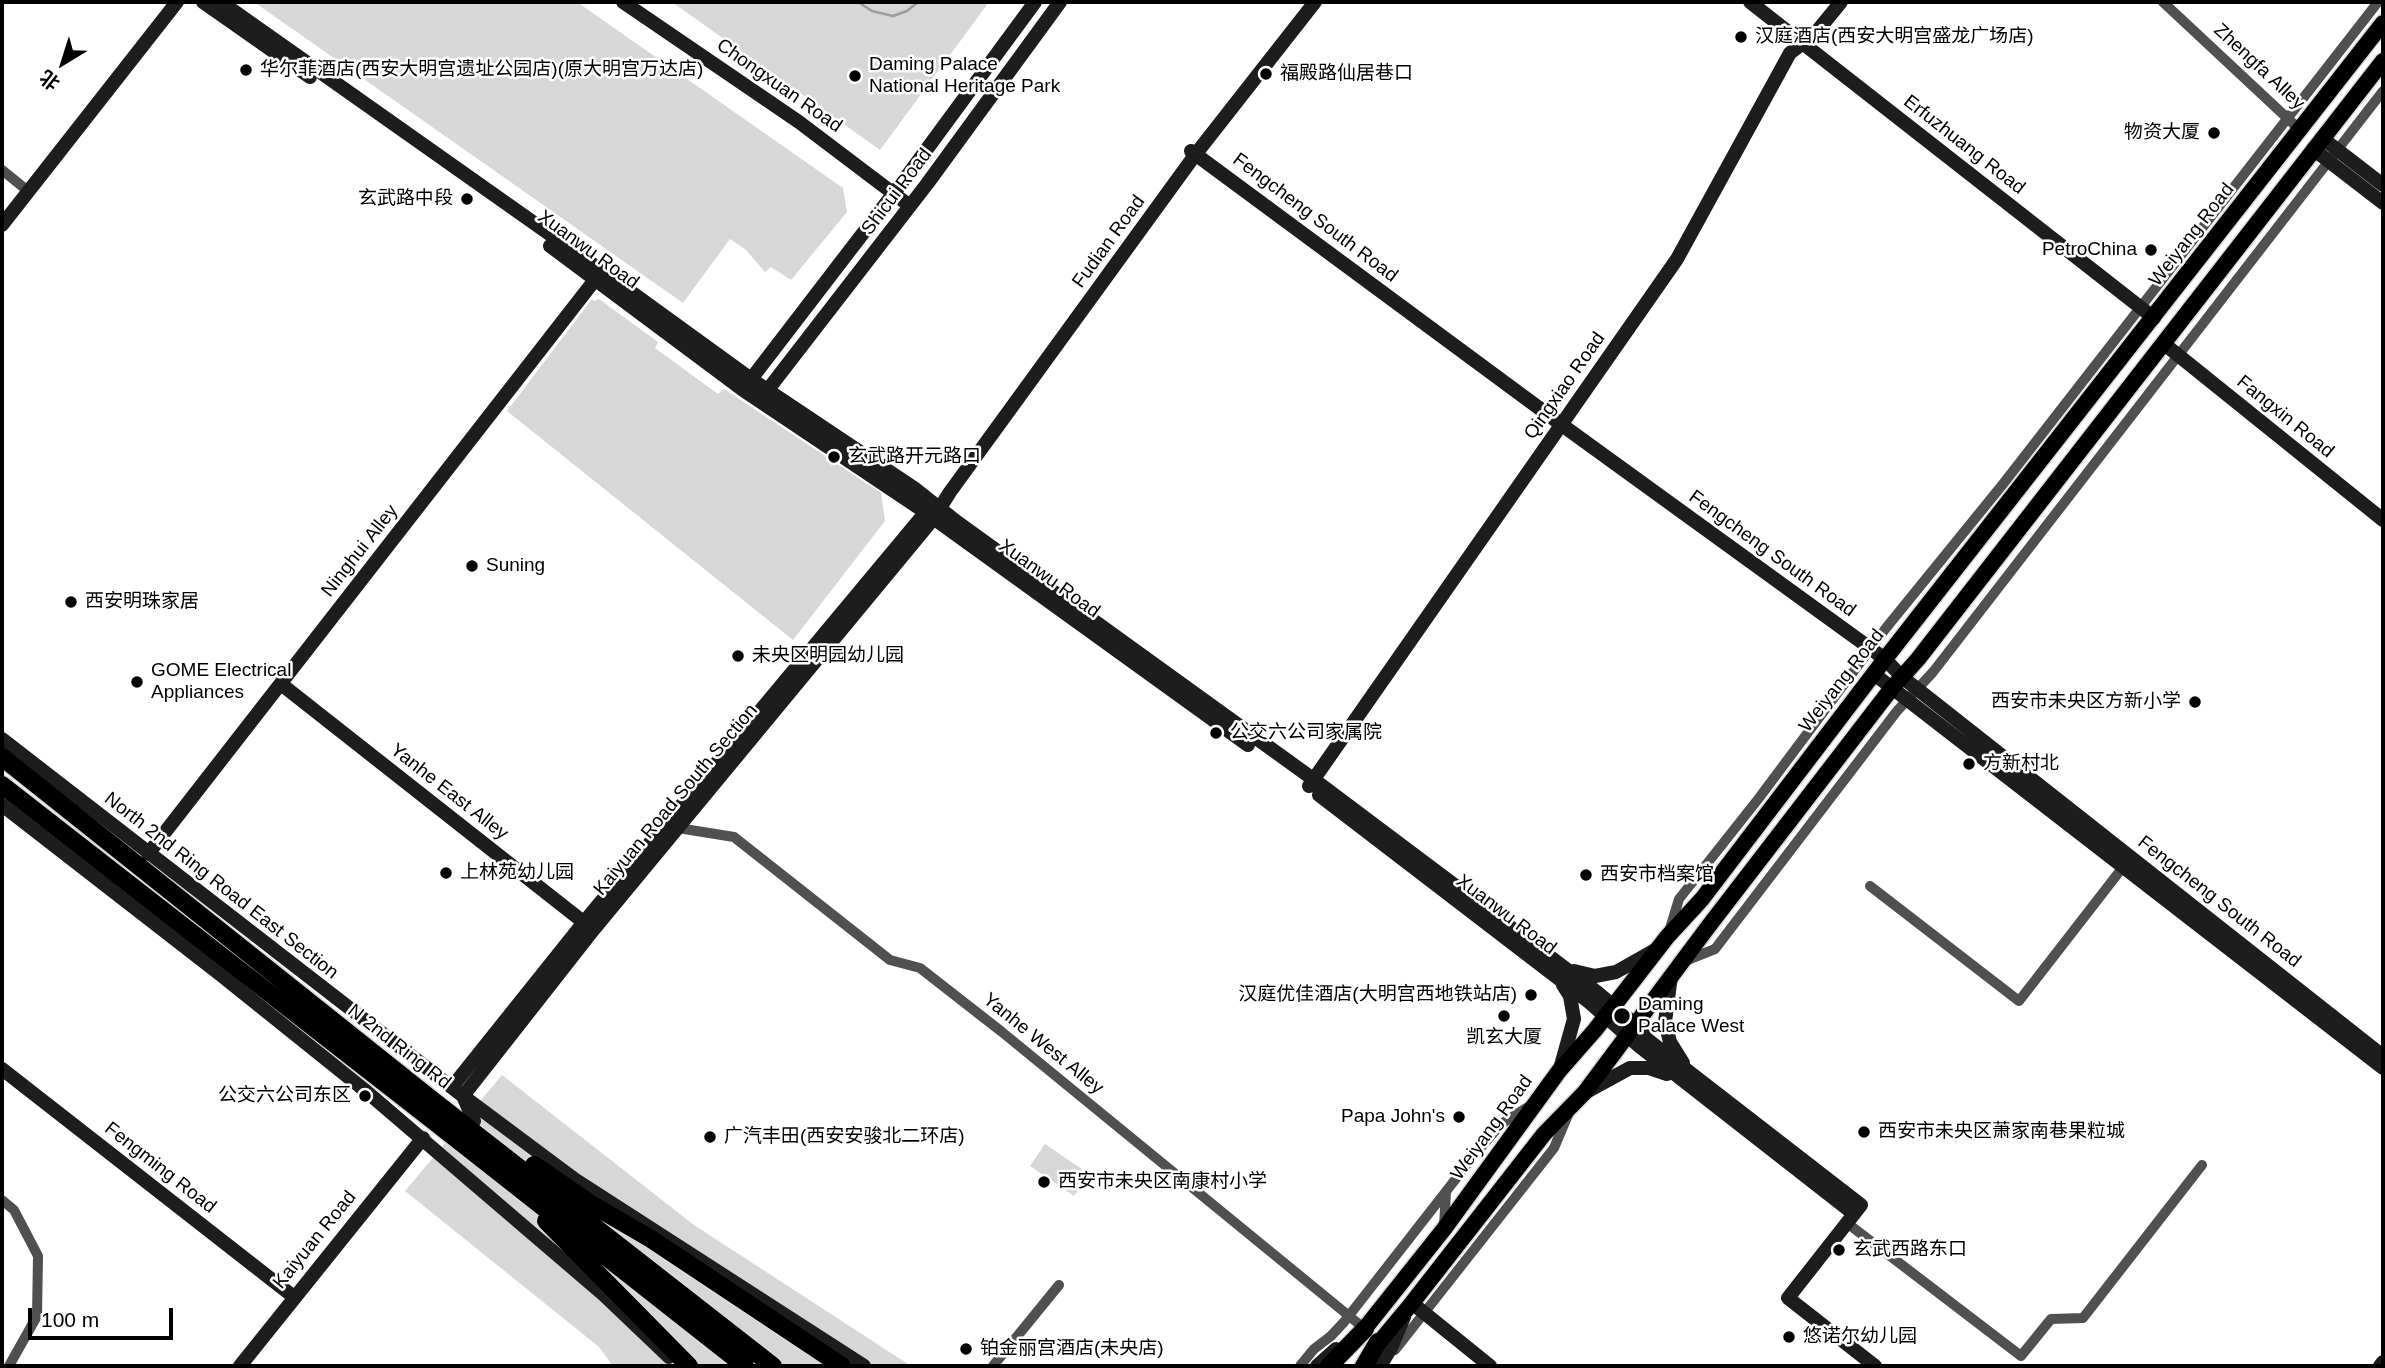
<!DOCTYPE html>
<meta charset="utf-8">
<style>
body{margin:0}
#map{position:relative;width:2385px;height:1368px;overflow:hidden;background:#fff;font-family:Arial,"Noto Sans SC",sans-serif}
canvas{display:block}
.frame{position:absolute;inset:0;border:4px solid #000;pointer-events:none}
.north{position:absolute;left:28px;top:28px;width:70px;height:70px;-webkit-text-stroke:5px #fff;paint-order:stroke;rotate:218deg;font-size:19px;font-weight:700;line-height:28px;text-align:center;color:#000}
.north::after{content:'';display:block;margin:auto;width:24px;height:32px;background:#000;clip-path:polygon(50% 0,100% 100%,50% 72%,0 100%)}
.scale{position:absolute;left:28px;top:1308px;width:145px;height:32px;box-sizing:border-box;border:4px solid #000;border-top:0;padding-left:9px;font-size:21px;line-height:24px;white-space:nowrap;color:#000;-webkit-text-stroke:5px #fff;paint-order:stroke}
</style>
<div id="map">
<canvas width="2385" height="1368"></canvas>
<div class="frame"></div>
<div class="north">北</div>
<div class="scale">100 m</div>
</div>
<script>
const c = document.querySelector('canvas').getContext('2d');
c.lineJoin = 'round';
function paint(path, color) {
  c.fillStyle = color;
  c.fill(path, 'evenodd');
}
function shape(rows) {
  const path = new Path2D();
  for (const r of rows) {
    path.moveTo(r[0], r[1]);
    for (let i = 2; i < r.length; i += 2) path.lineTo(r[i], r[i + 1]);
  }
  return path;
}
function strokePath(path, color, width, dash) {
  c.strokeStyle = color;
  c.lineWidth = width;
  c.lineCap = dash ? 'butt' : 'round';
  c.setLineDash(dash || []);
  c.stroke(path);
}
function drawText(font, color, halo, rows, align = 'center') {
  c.font = font + ' Arial,"Noto Sans SC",sans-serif';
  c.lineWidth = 5;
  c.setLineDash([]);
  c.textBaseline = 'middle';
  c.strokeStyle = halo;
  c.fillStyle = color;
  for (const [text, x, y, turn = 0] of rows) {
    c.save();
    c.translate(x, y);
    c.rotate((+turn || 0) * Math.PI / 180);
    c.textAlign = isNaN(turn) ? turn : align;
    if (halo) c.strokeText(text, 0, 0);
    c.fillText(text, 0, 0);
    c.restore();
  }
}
const green = shape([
 [254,2,577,2,843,188,847,212,791,280,771,267,765,272,746,250,730,239,683,303],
 [672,2,989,2,880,150],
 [592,299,594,301,599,299,658,342,655,348,718,394,724,389,881,493,885,521,793,640,507,411],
 [502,1075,694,1225,911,1366,613,1366,599,1347,405,1191],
 [1045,1144,1089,1174,1074,1196,1030,1166]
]);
const stream = shape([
 [858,2,872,11,893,16,907,11,918,2]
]);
const street = shape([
 [2163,2,2300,130],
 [2,170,28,191],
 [678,828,734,837,890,960,920,968,1002,1032,1365,1329],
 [1870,886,2019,1001,2123,867],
 [1669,932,1679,899,1759,798,1886,628,2003,484,2378,2],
 [1685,961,1715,949,1897,711,1933,672,2383,91],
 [2,1200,14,1210,38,1256,37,1316,9,1366],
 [1847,1223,2021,1356,2051,1319,2083,1318,2202,1165],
 [1444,1226,1446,1192],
 [1395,1350,1554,1148,1568,1115],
 [993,1366,1059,1285],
 [1300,1366,1314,1349,1331,1336,1344,1322,1476,1153,1501,1124,1528,1107]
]);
const secondary = shape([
 [203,2,310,77],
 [221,2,602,271,751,379,914,488,957,522,1313,779,1597,992,1635,1024,1648,1040,1861,1205,1788,1298,1875,1366],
 [623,2,799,122,910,206],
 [1750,2,2154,318],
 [2322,138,2383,185],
 [2313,149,2383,203],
 [1191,151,1562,425,1885,659,1902,677,2383,1056],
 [2,225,177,2],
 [550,246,743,390,925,512,1248,745],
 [2163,343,2383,520],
 [745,387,910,172,1035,2],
 [763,396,927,184,1060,2],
 [1874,674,2383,1068],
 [281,684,591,928],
 [2,739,463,1096,577,1181,864,1366],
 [1309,786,1677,259,1790,53,1814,35,1841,2],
 [1319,795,1589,1002,1639,1046,1854,1214],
 [2,805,221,975,367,1092,604,1295,669,1357],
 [148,854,601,272],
 [1574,971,1595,976,1616,972,1655,950],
 [1671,976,1665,1022,1670,1042,1683,1063],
 [2,1069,294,1297],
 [1560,1069,1574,1019,1570,996,1563,985],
 [452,1087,584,922,930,507],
 [1586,1092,1630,1068,1649,1068,1667,1074],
 [474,1121,463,1096,594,929,933,519,950,492,1195,155,1315,2],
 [1412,1303,1490,1366],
 [240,1366,423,1138],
 [1317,1366,1336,1349],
 [1380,1366,1391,1348,1404,1317],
 [2380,1366,2383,1362]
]);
const primary = shape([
 [1358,1337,1444,1229,1559,1071,1595,1030,1667,937,1702,899,1885,659,2383,23],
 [1372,1351,1412,1303,1544,1134,1585,1092,1708,927,1892,688,1918,659,2383,61]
]);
const highway = shape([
 [2,757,431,1099,773,1366],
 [2,785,431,1119,745,1366],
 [534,1165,591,1204,651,1239,842,1366],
 [546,1221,689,1366],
 [1329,1366,1365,1329],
 [1364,1366,1378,1342]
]);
const markers = [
 [1741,37,7,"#000"],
 [246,70,7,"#000"],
 [1266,74,7,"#000"],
 [855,76,7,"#000"],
 [2214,133,7,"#000"],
 [467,199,7,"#000"],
 [2151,250,7,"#000"],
 [834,457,7,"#000"],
 [472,566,7,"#000"],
 [71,602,7,"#000"],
 [738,656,7,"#000"],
 [137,682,7,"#000"],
 [2195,702,7,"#000"],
 [1216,733,7,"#000"],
 [1969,764,7,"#000"],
 [446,873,7,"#000"],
 [1586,875,7,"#000"],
 [1531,995,7,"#000"],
 [1504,1016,7,"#000"],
 [1622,1016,9,"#000"],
 [365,1096,7,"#000"],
 [1459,1117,7,"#000"],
 [1864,1132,7,"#000"],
 [710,1137,7,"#000"],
 [1044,1182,7,"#000"],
 [1839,1250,7,"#000"],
 [1789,1337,7,"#000"],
 [966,1349,7,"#000"]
];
const poiNames = [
 ["汉庭酒店(西安大明宫盛龙广场店)",1755,37],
 ["Daming Palace",869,65],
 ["National Heritage Park",869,87],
 ["华尔菲酒店(西安大明宫遗址公园店)(原大明宫万达店)",260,70],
 ["福殿路仙居巷口",1280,74],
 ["物资大厦",2200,133,"right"],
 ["玄武路中段",453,199,"right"],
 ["PetroChina",2137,250,"right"],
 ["玄武路开元路口",848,457],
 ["Suning",486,566],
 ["西安明珠家居",85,602],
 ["未央区明园幼儿园",752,656],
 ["GOME Electrical",151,671],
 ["Appliances",151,693],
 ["西安市未央区方新小学",2181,702,"right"],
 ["公交六公司家属院",1230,733],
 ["方新村北",1983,764],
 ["上林苑幼儿园",460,873],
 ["西安市档案馆",1600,875],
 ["汉庭优佳酒店(大明宫西地铁站店)",1517,995,"right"],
 ["Daming",1638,1005],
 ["Palace West",1638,1027],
 ["凯玄大厦",1504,1038,"center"],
 ["公交六公司东区",351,1096,"right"],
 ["Papa John's",1445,1117,"right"],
 ["西安市未央区萧家南巷果粒城",1878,1132],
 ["广汽丰田(西安安骏北二环店)",724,1137],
 ["西安市未央区南康村小学",1058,1182],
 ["玄武西路东口",1853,1250],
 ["悠诺尔幼儿园",1803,1337],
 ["铂金丽宫酒店(未央店)",980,1349]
];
const streetNames = [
 ["Zhengfa Alley",2259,67,43],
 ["Chongxuan Road",779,86,35],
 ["Erfuzhuang Road",1964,145,38],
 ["Shicui Road",897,192,-53],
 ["Fengcheng South Road",1315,218,37],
 ["Weiyang Road",2192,235,-52],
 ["Fudian Road",1109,242,-54],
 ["Xuanwu Road",588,250,36],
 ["Qingxiao Road",1565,386,-55],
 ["Fangxin Road",2285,417,39],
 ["Ninghui Alley",360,551,-52],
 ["Fengcheng South Road",1772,554,36],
 ["Xuanwu Road",1049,579,36],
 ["Weiyang Road",1842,681,-52],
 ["Yanhe East Alley",449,792,38],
 ["Kaiyuan Road South Section",676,800,-50],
 ["North 2nd Ring Road East Section",221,886,38],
 ["Fengcheng South Road",2219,902,38],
 ["Xuanwu Road",1506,915,37],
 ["Yanhe West Alley",1043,1044,39],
 ["N 2nd Ring Rd",399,1047,38],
 ["Weiyang Road",1492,1128,-54],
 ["Fengming Road",160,1168,38],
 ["Kaiyuan Road",315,1240,-51]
];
paint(green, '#d7d7d7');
strokePath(stream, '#9e9e9e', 2.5);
strokePath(primary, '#dbdbdb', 19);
strokePath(highway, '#dbdbdb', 21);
strokePath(street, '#505050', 10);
strokePath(secondary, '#1d1d1d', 14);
strokePath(primary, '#000', 16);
strokePath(highway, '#000', 18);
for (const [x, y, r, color] of markers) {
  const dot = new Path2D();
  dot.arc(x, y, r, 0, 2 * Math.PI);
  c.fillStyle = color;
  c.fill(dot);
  strokePath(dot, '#fff', 2.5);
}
drawText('19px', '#000', '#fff', poiNames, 'left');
drawText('19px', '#000', '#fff', streetNames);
</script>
